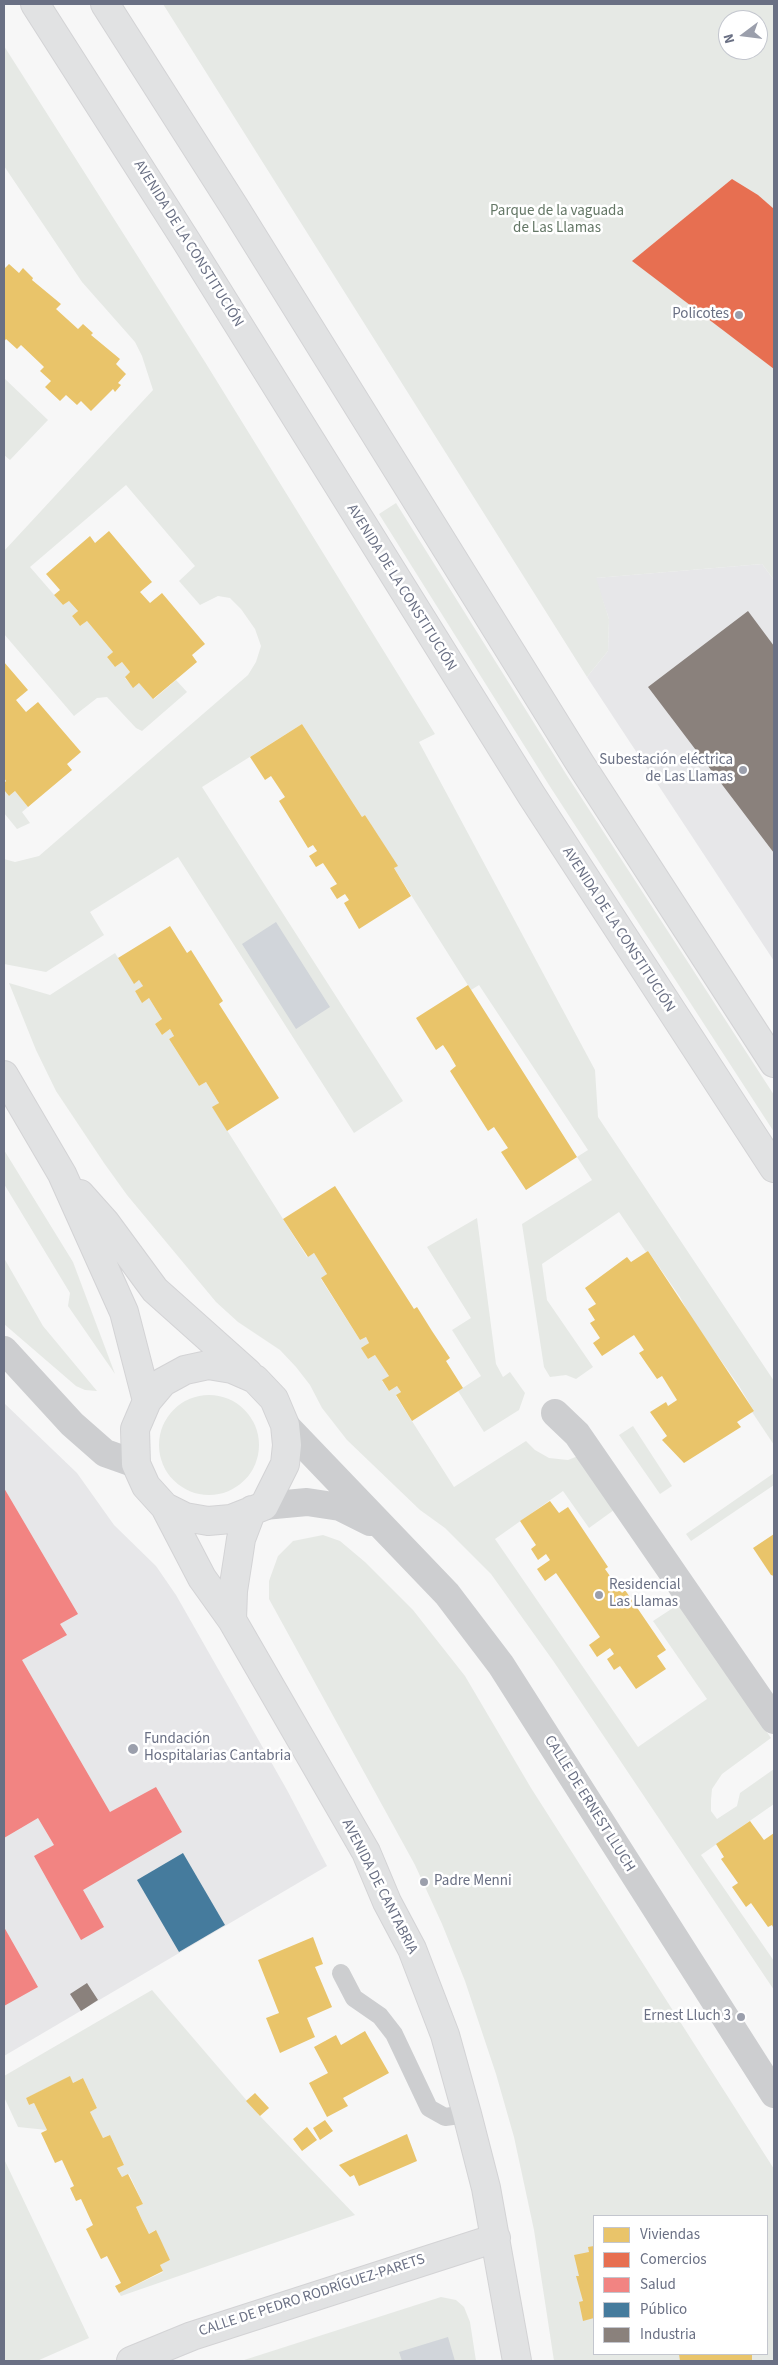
<!DOCTYPE html>
<meta charset="utf-8">
<style>
body{margin:0}
#map{position:relative;width:778px;height:2365px;overflow:hidden;background:#f7f7f7;font-family:"Source Sans 3",sans-serif}
canvas{display:block}
.frame{position:absolute;inset:0;border:5px solid #6a7084;pointer-events:none}
.legend{position:absolute;left:593px;top:2215px;width:175px;height:140px;box-sizing:border-box;background:#fff;border:1px solid #c3c6ce;margin:0;padding:6px 9px;list-style:none;font-size:15px;color:#6a7084}
.legend li{display:flex;align-items:center;gap:10px;height:25px}
.legend b{width:25px;border:1px solid #c3c6ce}
.north{position:absolute;left:718px;top:10px;width:50px;height:50px;box-sizing:border-box;background:#fff;border:1px solid #c3c6ce;border-radius:50%;rotate:255deg;font-size:14px;font-weight:700;line-height:20px;text-align:center;color:#6a7084}
.north::after{content:'';display:block;margin:auto;width:18px;height:22px;background:#9b9fac;clip-path:polygon(50% 0,100% 100%,50% 72%,0 100%)}
</style>
<div id="map">
<canvas width="778" height="2365"></canvas>
<div class="frame"></div>
<ul class="legend">
<li><b style="height:14px;background:#e9c46a"></b>Viviendas</li>
<li><b style="height:14px;background:#e76f51"></b>Comercios</li>
<li><b style="height:14px;background:#f28482"></b>Salud</li>
<li><b style="height:14px;background:#457b9d"></b>Público</li>
<li><b style="height:14px;background:#8a817c"></b>Industria</li>
</ul>
<div class="north">N</div>
</div>
<script>
const c = document.querySelector('canvas').getContext('2d');
c.lineJoin = 'round';
function paint(path, color) {
  c.fillStyle = color;
  c.fill(path, 'evenodd');
}
function shape(rows) {
  const path = new Path2D();
  for (const r of rows) {
    if (r.length === 3) {
      path.moveTo(r[0] + r[2], r[1]);
      path.arc(r[0], r[1], r[2], 0, 2 * Math.PI);
      continue;
    }
    path.moveTo(r[0], r[1]);
    for (let i = 2; i < r.length; i += 2) path.lineTo(r[i], r[i + 1]);
  }
  return path;
}
function strokePath(path, color, width, dash) {
  c.strokeStyle = color;
  c.lineWidth = width;
  c.lineCap = dash ? 'butt' : 'round';
  c.setLineDash(dash || []);
  c.stroke(path);
}
function drawText(font, color, halo, rows, align = 'center') {
  c.font = font + ' "Source Sans 3",sans-serif';
  c.lineWidth = 5;
  c.setLineDash([]);
  c.textBaseline = 'middle';
  c.strokeStyle = halo;
  c.fillStyle = color;
  for (const [text, x, y, turn = 0] of rows) {
    c.save();
    c.translate(x, y);
    c.rotate((+turn || 0) * Math.PI / 180);
    c.textAlign = isNaN(turn) ? turn : align;
    if (halo) c.strokeText(text, 0, 0);
    c.fillText(text, 0, 0);
    c.restore();
  }
}
const built = shape([
 [762,564,774,580,774,961,587,677,608,651,609,619,595,578],
 [4,1403,77,1473,114,1525,156,1566,176,1595,287,1790,327,1866,4,2056]
]);
const green = shape([
 [163,4,774,4,774,580,762,564,596,578,609,619,608,651,587,677],
 [728,20,758,20,758,50,728,50],
 [4,46,205,362,435,734,419,742,595,1070,598,1117,774,1381,774,1445,752,1412,754,1411,739,1386,691,1318,680,1297,648,1251,646,1252,619,1212,542,1264,547,1300,593,1367,576,1379,566,1375,550,1377,544,1367,522,1224,592,1180,577,1157,588,1150,479,985,471,990,394,868,397,866,365,815,362,817,302,724,202,787,403,1101,354,1133,178,857,90,912,104,935,46,972,4,964,4,859,15,862,39,856,248,675,256,662,261,646,255,629,241,609,230,598,218,596,200,605,179,581,195,566,126,485,30,567,63,605,69,601,78,611,72,616,80,626,87,621,113,652,107,657,115,667,122,662,130,672,125,678,133,687,139,683,154,699,176,680,187,692,142,731,136,728,107,697,97,698,74,716,4,634,4,551,153,390,142,356,135,342,82,282,4,166],
 [4,378,48,420,10,460,4,455],
 [396,503,566,774,774,1095,774,1132,549,785,379,514],
 [4,790,9,796,15,791,28,807,22,812,30,823,17,829,4,813],
 [115,953,134,983,139,980,143,986,135,991,142,1002,149,998,162,1019,155,1024,162,1035,170,1029,174,1036,169,1039,199,1086,206,1082,219,1103,213,1108,307,1257,314,1253,327,1274,321,1279,360,1340,366,1337,369,1343,362,1349,368,1359,375,1355,389,1376,382,1381,389,1391,397,1386,401,1392,396,1396,454,1487,526,1441,535,1450,549,1458,568,1460,578,1456,614,1510,589,1528,563,1491,495,1539,638,1747,707,1699,653,1621,679,1604,771,1738,722,1774,712,1789,711,1800,711,1811,717,1819,737,1806,740,1793,774,1769,774,1804,701,1855,774,1961,774,1990,554,1662,491,1574,445,1528,420,1510,347,1440,322,1408,310,1385,296,1367,280,1350,238,1322,216,1302,127,1195,104,1163,56,1091,36,1050,9,983,50,995],
 [4,1150,73,1262,115,1374,68,1306,70,1293,4,1184],
 [477,1218,496,1364,503,1377,510,1372,525,1393,519,1410,484,1432,458,1391,481,1376,452,1330,471,1318,427,1247],
 [4,1258,43,1326,97,1391,85,1390,76,1386,4,1324],
 [209,1445,50],
 [633,1426,672,1486,660,1494,619,1435],
 [774,1473,774,1485,691,1541,686,1534],
 [323,1535,340,1541,365,1562,413,1610,465,1676,531,1788,774,2169,774,2361,554,2361,534,2230,514,2137,496,2074,465,1981,442,1924,415,1865,269,1599,269,1581,278,1556,293,1541],
 [594,2216,767,2216,767,2354,594,2354],
 [152,1990,260,2116,355,2215,121,2296,119,2293,163,2272,160,2265,170,2260,155,2230,149,2234,142,2220,136,2207,143,2204,129,2174,122,2177,119,2172,117,2168,124,2165,110,2135,103,2138,90,2112,97,2108,83,2078,73,2083,70,2077,26,2098,29,2105,34,2103,47,2130,18,2127,4,2097,4,2076],
 [4,2159,89,2338,37,2361,4,2361],
 [441,2297,456,2300,464,2307,470,2322,476,2361,241,2361]
]);
const water = shape([
 [276,922,330,1007,296,1029,242,944],
 [448,2337,455,2361,402,2361,399,2352]
]);
const homes = shape([
 [9,264,19,273,23,268,33,278,32,280,61,304,56,309,78,329,83,324,93,333,91,335,120,359,116,364,126,374,118,383,121,385,115,392,113,389,91,411,81,401,77,405,66,395,60,401,45,387,51,381,40,371,44,367,42,365,21,345,17,349,6,339,4,342,4,269],
 [109,531,152,582,140,592,150,603,162,593,205,644,192,655,197,662,153,699,139,683,133,688,125,677,130,672,122,662,115,667,107,657,113,652,87,621,80,626,72,616,78,611,69,601,63,605,54,595,60,590,46,574,90,536,95,543],
 [4,662,28,690,16,700,26,712,38,702,81,752,67,764,72,770,28,807,15,791,9,796,4,790,4,783,6,781,4,778],
 [302,724,362,817,365,815,398,866,394,868,411,896,359,929,344,903,349,900,345,894,337,899,330,888,337,884,323,863,316,867,309,856,317,851,313,845,308,848,279,801,285,797,271,776,265,780,250,757],
 [170,926,187,953,191,950,208,977,223,1001,219,1004,279,1098,227,1131,212,1107,219,1103,206,1082,199,1086,169,1039,174,1036,170,1029,162,1035,155,1024,162,1019,149,998,142,1003,135,991,143,986,139,980,134,984,118,958],
 [468,985,577,1157,526,1190,501,1152,508,1148,494,1127,488,1131,450,1071,456,1066,449,1054,443,1045,436,1050,416,1018],
 [335,1186,414,1309,417,1307,432,1331,450,1358,446,1361,463,1388,412,1421,396,1395,401,1392,397,1386,389,1391,382,1380,389,1376,375,1355,368,1359,361,1348,369,1343,366,1337,360,1340,321,1278,327,1274,314,1253,308,1257,283,1219],
 [648,1251,754,1411,737,1422,741,1427,684,1463,662,1440,667,1436,650,1412,666,1402,668,1406,677,1400,662,1376,657,1379,639,1353,644,1350,634,1335,602,1356,593,1343,600,1338,590,1323,595,1320,588,1309,596,1304,585,1288,627,1257,631,1262],
 [550,1501,559,1513,568,1507,608,1567,605,1569,622,1593,625,1590,666,1650,657,1656,666,1669,636,1689,620,1666,614,1670,607,1659,614,1654,610,1648,597,1657,589,1645,600,1637,556,1573,545,1581,537,1569,550,1560,546,1554,538,1560,531,1549,536,1545,520,1521],
 [774,1534,774,1576,771,1575,753,1548],
 [750,1821,764,1840,774,1833,774,1929,772,1925,768,1927,751,1903,746,1907,732,1887,738,1883,721,1859,724,1857,716,1844],
 [313,1937,323,1964,315,1967,332,2007,307,2018,315,2037,280,2053,266,2018,279,2013,258,1960],
 [365,2031,389,2073,343,2098,348,2106,327,2117,309,2083,328,2073,314,2047,336,2035,341,2045],
 [70,2076,73,2083,83,2078,97,2108,90,2112,103,2138,110,2135,124,2165,117,2168,119,2172,122,2177,128,2174,143,2204,136,2207,142,2220,149,2234,156,2230,170,2260,160,2265,163,2271,119,2293,115,2286,121,2283,107,2256,101,2259,86,2229,93,2225,81,2199,76,2201,70,2188,74,2186,62,2160,55,2163,41,2133,47,2130,34,2103,29,2105,26,2098],
 [255,2093,269,2108,260,2116,246,2101],
 [325,2120,333,2131,320,2140,313,2128],
 [307,2127,317,2140,302,2151,293,2139],
 [407,2134,417,2161,359,2186,354,2175,350,2177,339,2165],
 [594,2246,594,2318,583,2321,579,2302,583,2301,576,2276,579,2276,574,2255,589,2252,588,2247],
 [679,2354,752,2354,752,2361,680,2361]
]);
const shops = shape([
 [732,179,758,195,774,209,774,369,632,261]
]);
const health = shape([
 [4,1488,78,1614,60,1624,67,1635,22,1660,110,1812,156,1787,182,1832,83,1890,104,1927,81,1940,34,1856,54,1845,38,1818,4,1838],
 [4,1927,38,1987,4,2006]
]);
const public = shape([
 [183,1853,225,1925,179,1952,137,1880]
]);
const industry = shape([
 [748,611,774,646,774,853,648,687],
 [87,1983,98,2000,81,2011,70,1994]
]);
const service = shape([
 [341,1973,354,1998,380,2016,394,2034,429,2108,445,2117,467,2114]
]);
const minor = shape([
 [4,1350,72,1424,105,1453,136,1464],
 [555,1413,577,1434,774,1720],
 [285,1425,447,1594,501,1665,774,2094],
 [264,1506,307,1502,340,1507,370,1522]
]);
const secondary = shape([
 [4,1075,62,1174,124,1312,147,1401],
 [80,1194,105,1222,155,1290,248,1373],
 [208,1365,232,1369,255,1379,274,1399,285,1425,287,1445,285,1464,264,1506,231,1519,208,1521,185,1517,165,1507,146,1486,136,1464,135,1429,147,1401,163,1382,185,1370,208,1365],
 [165,1507,202,1578,232,1620,366,1852,387,1902,412,1949,445,2035,467,2114,486,2188,517,2361],
 [232,1620,233,1591,238,1559,241,1539,252,1510],
 [131,2361,192,2336,496,2238]
]);
const primary = shape([
 [35,4,185,239,532,796,774,1168],
 [105,4,235,208,581,765,774,1063]
]);
const markers = [
 [739,315,5,"#9b9fac"],
 [743,770,5,"#9b9fac"],
 [599,1595,5,"#9b9fac"],
 [133,1749,6,"#9b9fac"],
 [424,1882,5,"#9b9fac"],
 [741,2017,5,"#9b9fac"]
];
const parkNames = [
 ["Parque de la vaguada",557,212],
 ["de Las Llamas",557,229]
];
const streetNames = [
 ["AVENIDA DE LA CONSTITUCIÓN",188,244,58],
 ["AVENIDA DE LA CONSTITUCIÓN",401,588,58],
 ["AVENIDA DE LA CONSTITUCIÓN",618,930,57],
 ["CALLE DE ERNEST LLUCH",589,1804,58],
 ["AVENIDA DE CANTABRIA",379,1887,63],
 ["CALLE DE PEDRO RODRÍGUEZ-PARETS",312,2296,-18]
];
const poiNames = [
 ["Policotes",729,315],
 ["Subestación eléctrica",733,761],
 ["de Las Llamas",733,778],
 ["Residencial",609,1586,"left"],
 ["Las Llamas",609,1603,"left"],
 ["Fundación",144,1740,"left"],
 ["Hospitalarias Cantabria",144,1757,"left"],
 ["Padre Menni",434,1882,"left"],
 ["Ernest Lluch 3",731,2017]
];
paint(built, '#e7e7e9');
paint(green, '#e6e9e5');
paint(water, '#d1d5da');
paint(homes, '#e9c46a');
paint(shops, '#e76f51');
paint(health, '#f28482');
paint(public, '#457b9d');
paint(industry, '#8a817c');
strokePath(secondary, '#d3d3d5', 30);
strokePath(primary, '#d3d3d5', 30);
strokePath(service, '#cdced0', 18);
strokePath(minor, '#cdced0', 28);
strokePath(secondary, '#e1e2e3', 28);
strokePath(primary, '#e1e2e3', 28);
for (const [x, y, r, color] of markers) {
  const dot = new Path2D();
  dot.arc(x, y, r, 0, 2 * Math.PI);
  c.fillStyle = color;
  c.fill(dot);
  strokePath(dot, '#fff', 2);
}
drawText('15px', '#647766', '#fff', parkNames);
drawText('15px', '#6a7084', '#fff', streetNames);
drawText('15px', '#6a7084', '#fff', poiNames, 'right');
</script>
